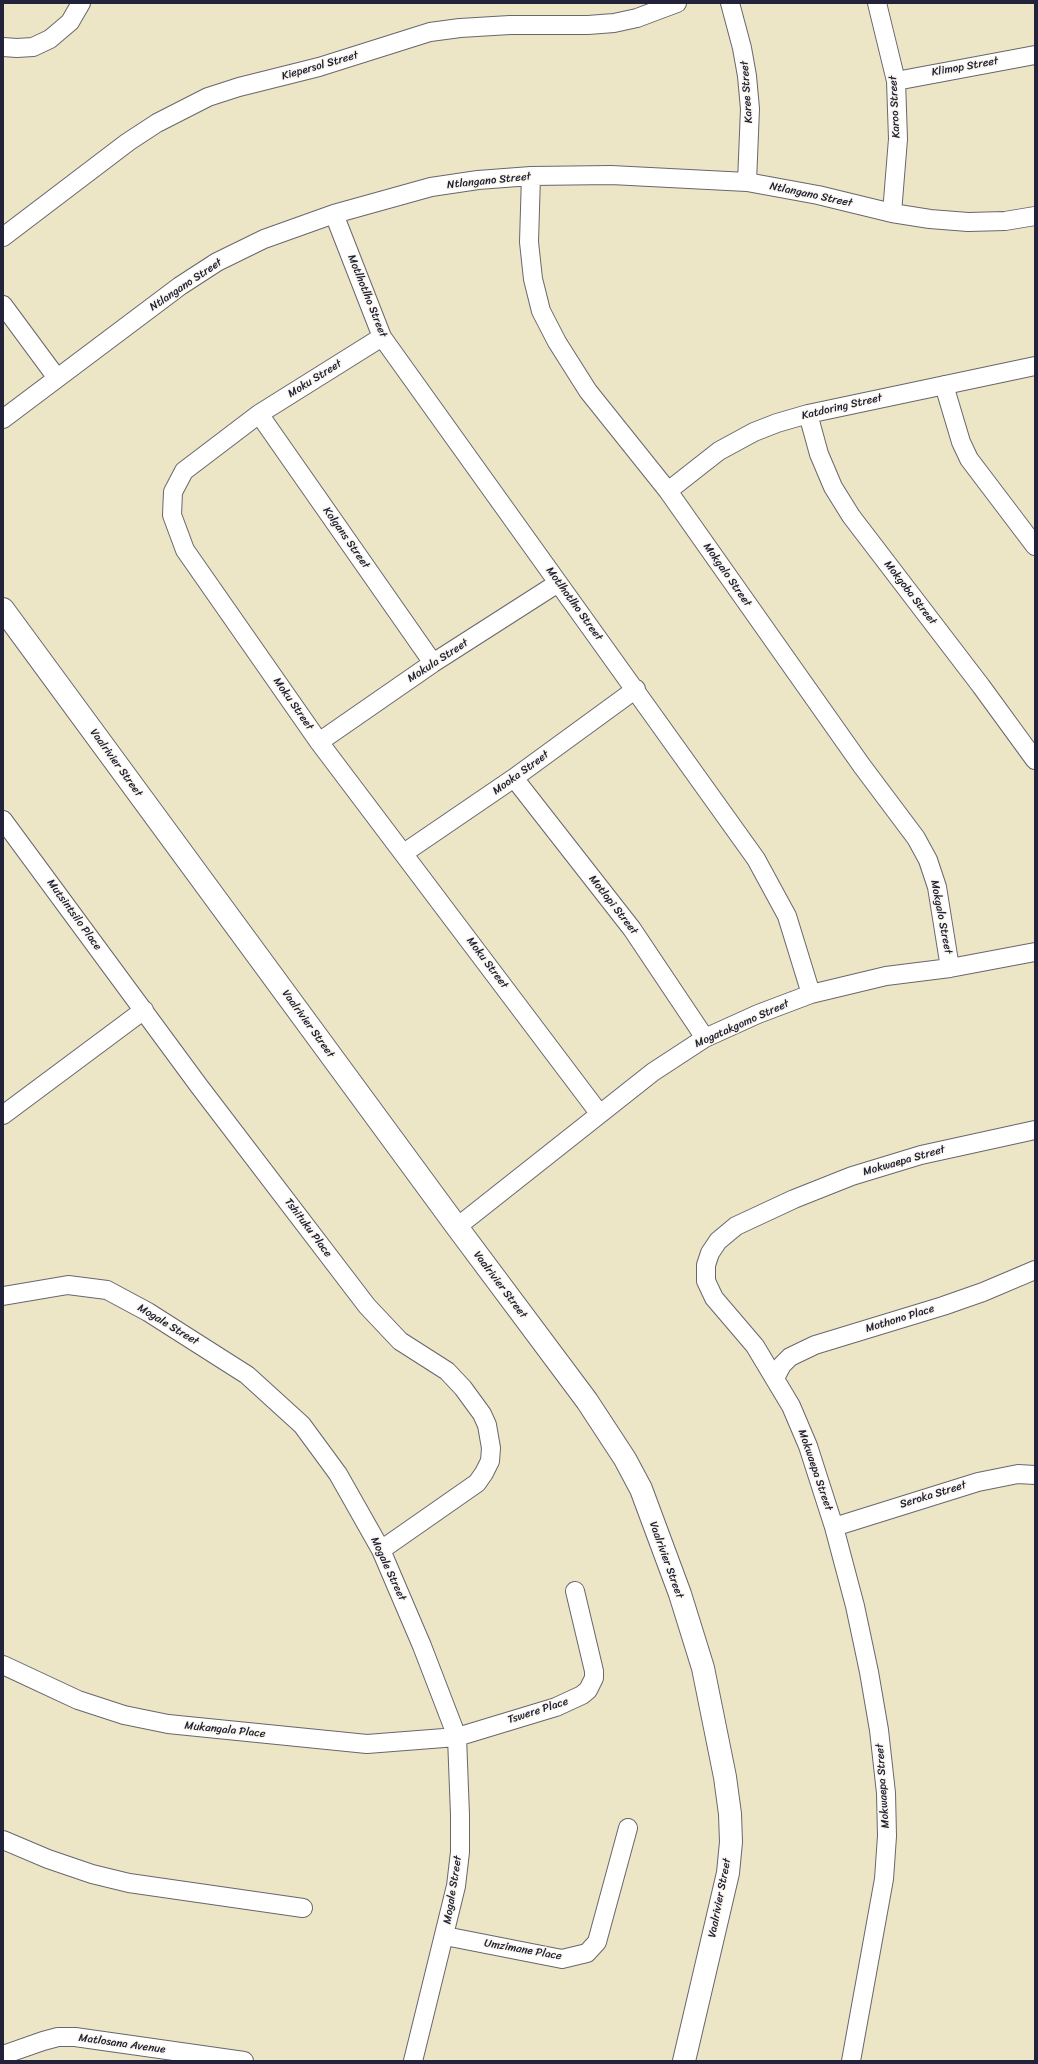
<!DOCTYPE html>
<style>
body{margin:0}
#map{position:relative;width:1038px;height:2064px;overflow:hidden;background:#ece5c6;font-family:Sriracha,sans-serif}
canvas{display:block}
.frame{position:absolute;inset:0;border:4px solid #22223b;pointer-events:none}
</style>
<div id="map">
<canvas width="1038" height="2064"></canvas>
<div class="frame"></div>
</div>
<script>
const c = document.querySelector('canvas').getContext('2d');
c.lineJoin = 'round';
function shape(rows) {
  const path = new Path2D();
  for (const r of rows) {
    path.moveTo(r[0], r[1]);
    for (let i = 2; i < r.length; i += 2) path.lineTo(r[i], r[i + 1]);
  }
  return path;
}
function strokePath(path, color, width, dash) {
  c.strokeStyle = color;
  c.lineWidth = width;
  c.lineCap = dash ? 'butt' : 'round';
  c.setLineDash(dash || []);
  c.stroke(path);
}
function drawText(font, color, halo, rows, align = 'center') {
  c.font = font + ' Sriracha,sans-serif';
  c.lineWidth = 3;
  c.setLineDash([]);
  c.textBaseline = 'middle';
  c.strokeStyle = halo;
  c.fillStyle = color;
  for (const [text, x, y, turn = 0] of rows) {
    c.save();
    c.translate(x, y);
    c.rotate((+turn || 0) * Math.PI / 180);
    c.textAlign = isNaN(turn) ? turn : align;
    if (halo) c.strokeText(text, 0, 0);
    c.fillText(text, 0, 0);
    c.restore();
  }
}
const minor = shape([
 [730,3,742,48,747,76,750,109,747,182],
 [877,3,896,81,898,139,892,213],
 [3,47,17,48,33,47,50,39,70,22,81,3],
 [896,81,1035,55],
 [531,176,529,242,533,279,541,311,557,342,588,391,668,491,862,766,916,838,928,860,937,887,950,968],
 [334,214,382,337,756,859,787,916,811,994],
 [3,237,128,142,157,123,208,97,239,87,319,67,430,32,460,28,510,25,588,25,614,23,637,18,677,3],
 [3,305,57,378],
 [382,337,259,414,184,471,173,492,172,515,185,550,319,742,599,1113],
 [944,385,961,442,969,459,1035,546],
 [259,414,433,663],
 [808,414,819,454,833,487,851,516,981,686,1035,760],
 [3,419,180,286,217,262,264,239,334,214,431,187,478,180,531,176,611,175,747,182,818,195,892,213,930,219,968,222,1005,221,1035,216],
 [668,491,719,451,754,432,777,423,808,414,1035,366],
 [319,742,433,663,558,583],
 [514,778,632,929,705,1038],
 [3,820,199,1086,367,1306,400,1341,447,1371,463,1388,482,1414,487,1425,491,1448,490,1461,484,1473,477,1483,381,1550],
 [404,853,514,778,636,689],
 [3,1115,144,1010],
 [457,1227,653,1072,705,1038,758,1014,811,994,886,976,950,968,1035,952],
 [3,1296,68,1285,107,1290,148,1312,247,1375,302,1425,338,1474,381,1550,422,1646,457,1737,460,1815,460,1852,456,1886,413,2061],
 [775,1378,782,1365,790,1357,815,1345,943,1306,983,1292,1035,1270],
 [834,1527,978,1482,1018,1474,1035,1475],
 [3,1665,78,1700,124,1715,168,1724,367,1744,457,1737,556,1707,582,1695,588,1690,594,1678,594,1671,575,1591],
 [3,1840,48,1859,92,1874,129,1883,303,1908],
 [445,1936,562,1959,587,1953,597,1942,628,1828],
 [3,2055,43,2041,58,2037,75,2037,244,2061],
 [851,2061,884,1879,887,1836,886,1793,879,1730,869,1672,855,1606,834,1527,808,1446,791,1406,755,1346,714,1298,706,1281,706,1265,710,1253,718,1241,736,1226,794,1199,852,1176,921,1155,1035,1130]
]);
const tertiary = shape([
 [3,609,457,1227,587,1401,625,1459,641,1489,680,1594,703,1668,725,1777,730,1814,731,1842,728,1873,684,2061]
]);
const streetNames = [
 ["Kiepersol Street",320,66,-16],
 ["Klimop Street",965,67,-10],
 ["Karee Street",747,92,-94],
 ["Karoo Street",895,107,-93],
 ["Ntlangano Street",489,181,-6],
 ["Ntlangano Street",811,195,12],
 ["Ntlangano Street",186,285,-34],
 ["Motlhotlho Street",367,296,68],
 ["Moku Street",315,379,-32],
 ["Katdoring Street",842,407,-13],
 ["Kolgans Street",346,538,55],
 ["Mokgalo Street",727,575,55],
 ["Mokgoba Street",910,593,52],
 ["Motlhotlho Street",574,604,54],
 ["Mokula Street",438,661,-33],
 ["Moku Street",293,704,55],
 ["Vaalrivier Street",116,763,54],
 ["Mooka Street",521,773,-36],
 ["Motlopi Street",613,905,52],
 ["Mutsintsilo Place",74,915,54],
 ["Mokgalo Street",941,917,79],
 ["Moku Street",487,963,53],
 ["Vaalrivier Street",308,1024,54],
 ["Mogatakgomo Street",742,1024,-24],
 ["Mokwaepa Street",904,1161,-16],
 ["Tshituku Place",308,1228,53],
 ["Vaalrivier Street",500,1285,53],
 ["Mothono Place",900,1319,-17],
 ["Mogale Street",168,1325,31],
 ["Mokwaepa Street",815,1470,71],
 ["Seroka Street",933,1495,-17],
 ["Vaalrivier Street",666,1560,70],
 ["Mogale Street",388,1569,65],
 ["Tswere Place",538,1711,-18],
 ["Mukangala Place",225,1730,6],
 ["Mokwaepa Street",883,1786,-94],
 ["Mogale Street",453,1890,-81],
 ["Vaalrivier Street",720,1898,-79],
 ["Umzimane Place",523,1950,10],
 ["Matlosana Avenue",122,2044,8]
];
strokePath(minor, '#69666c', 20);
strokePath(tertiary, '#69666c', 24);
strokePath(minor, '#fff', 18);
strokePath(tertiary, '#fff', 22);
drawText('11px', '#22223b', '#fbf7ec', streetNames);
</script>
